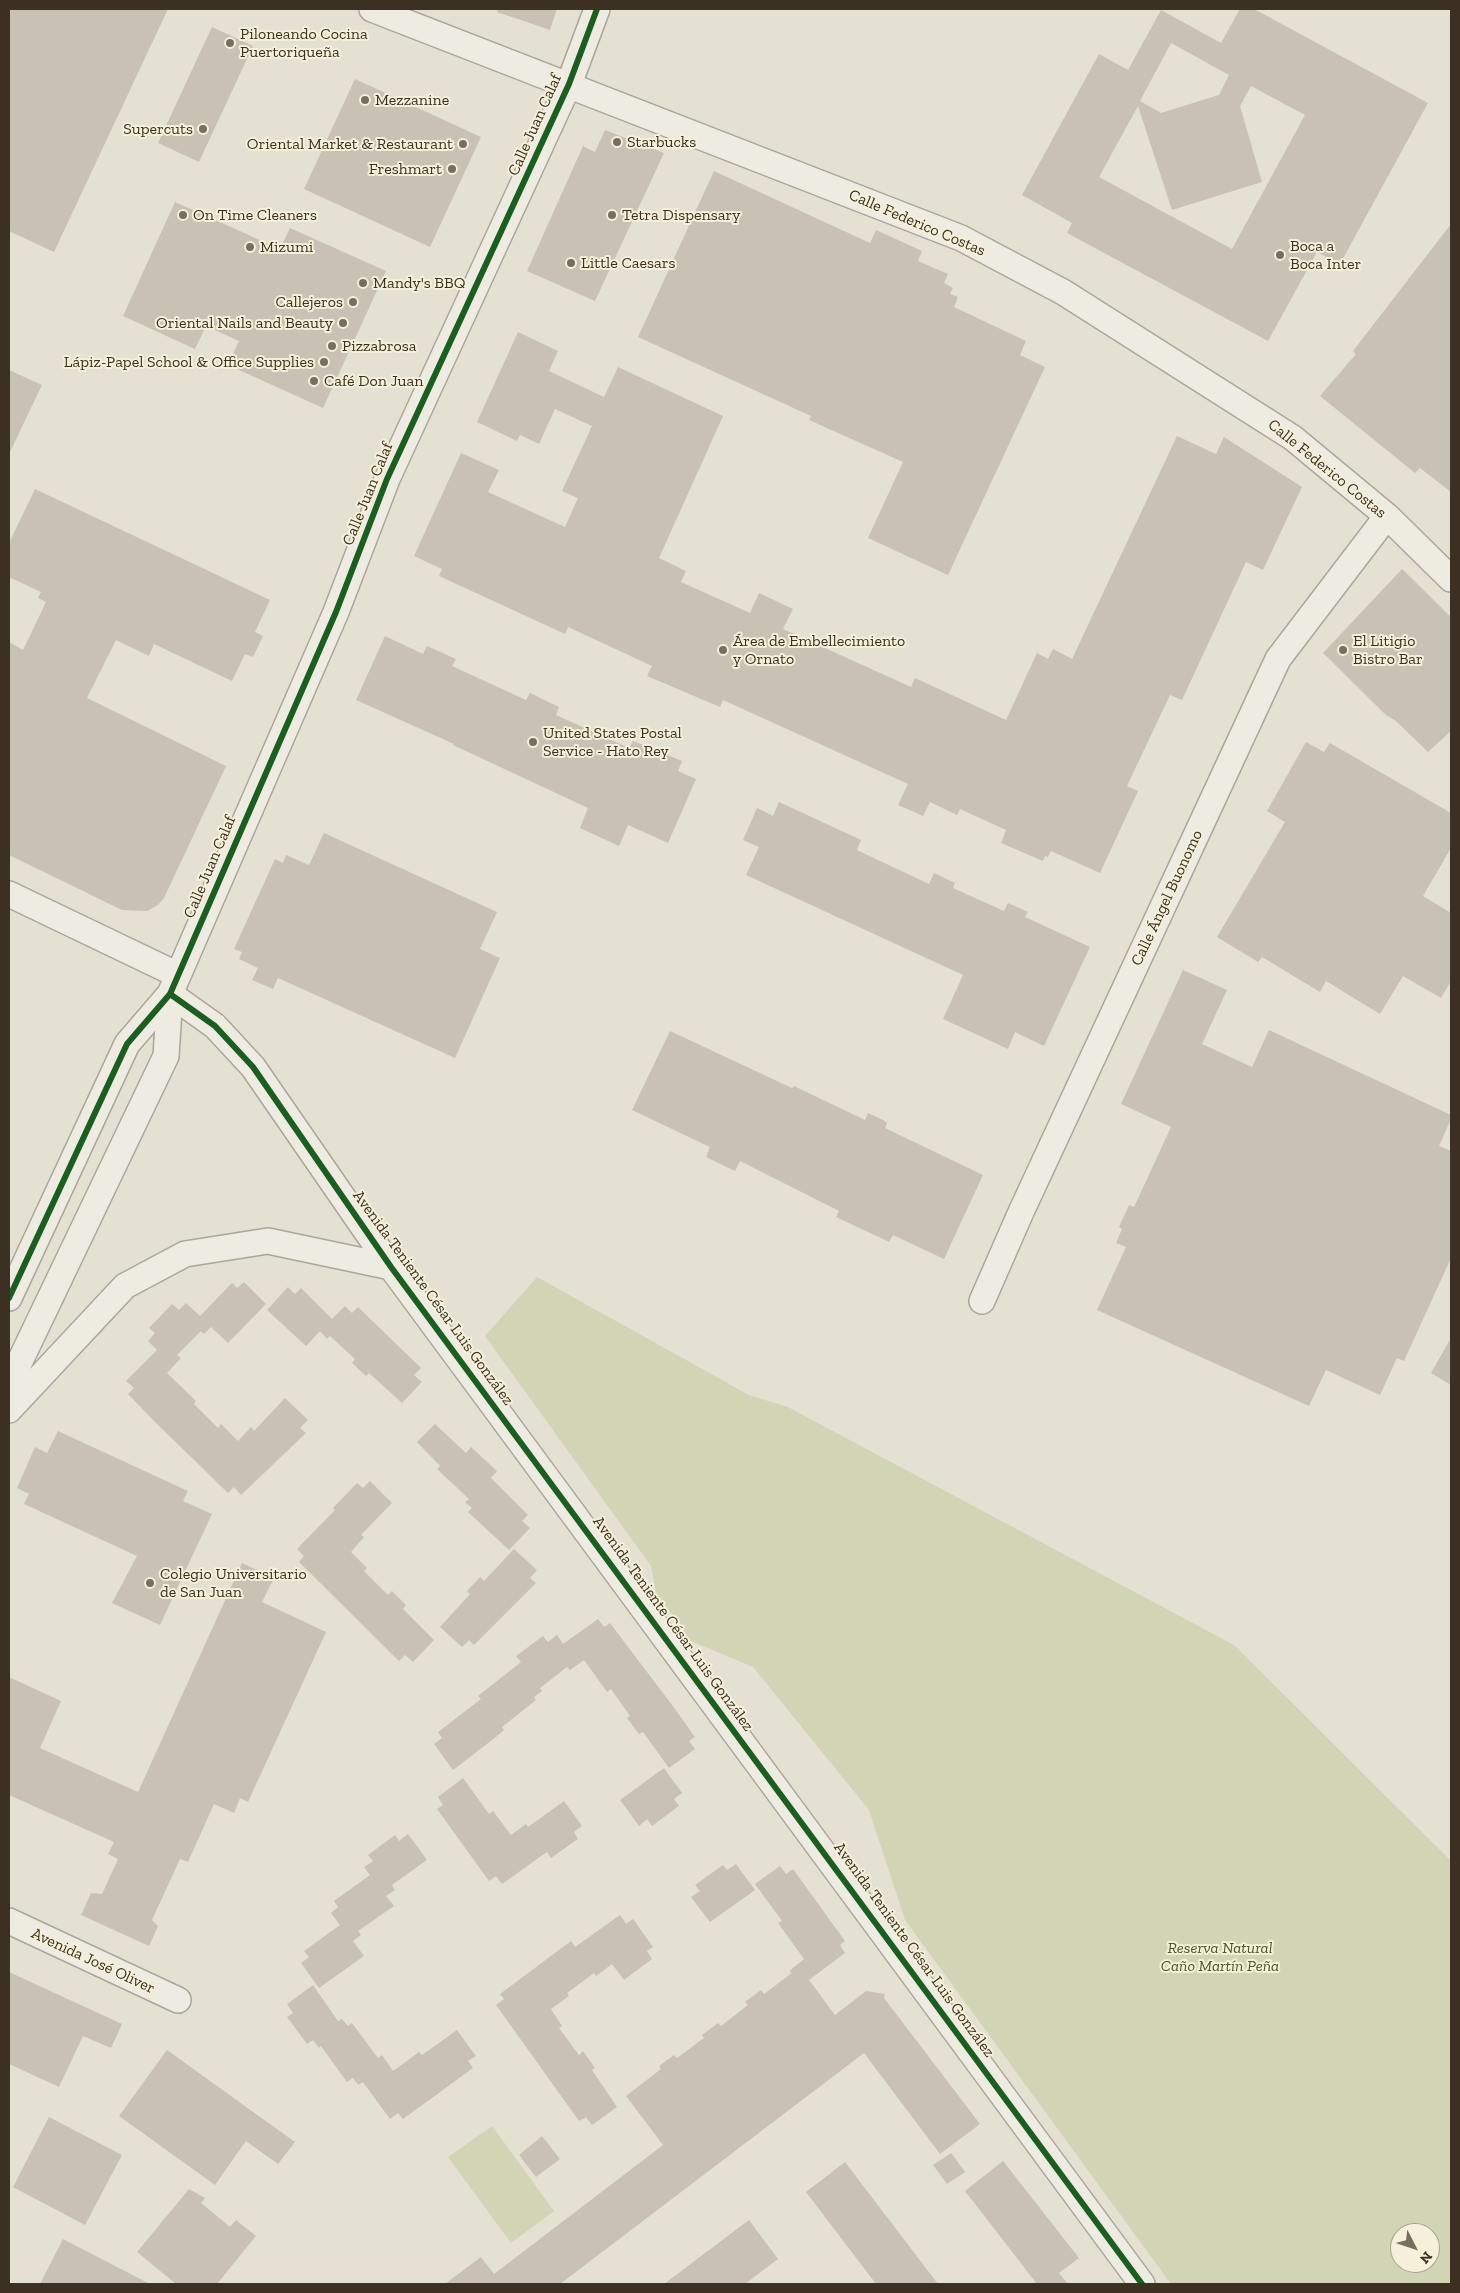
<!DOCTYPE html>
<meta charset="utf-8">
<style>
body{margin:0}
#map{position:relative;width:1460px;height:2293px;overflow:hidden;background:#e5e1d2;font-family:"Zilla Slab",serif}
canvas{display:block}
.frame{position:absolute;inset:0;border:10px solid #3b3021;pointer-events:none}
.north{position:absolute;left:1390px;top:2223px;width:50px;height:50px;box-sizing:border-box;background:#f5f0d9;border:1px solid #aba38f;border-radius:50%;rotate:131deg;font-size:14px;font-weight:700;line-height:20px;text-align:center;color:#3b3021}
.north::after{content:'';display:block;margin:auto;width:18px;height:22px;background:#766e5f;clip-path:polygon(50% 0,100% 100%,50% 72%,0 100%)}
</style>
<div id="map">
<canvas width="1460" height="2293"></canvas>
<div class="frame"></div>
<div class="north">N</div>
</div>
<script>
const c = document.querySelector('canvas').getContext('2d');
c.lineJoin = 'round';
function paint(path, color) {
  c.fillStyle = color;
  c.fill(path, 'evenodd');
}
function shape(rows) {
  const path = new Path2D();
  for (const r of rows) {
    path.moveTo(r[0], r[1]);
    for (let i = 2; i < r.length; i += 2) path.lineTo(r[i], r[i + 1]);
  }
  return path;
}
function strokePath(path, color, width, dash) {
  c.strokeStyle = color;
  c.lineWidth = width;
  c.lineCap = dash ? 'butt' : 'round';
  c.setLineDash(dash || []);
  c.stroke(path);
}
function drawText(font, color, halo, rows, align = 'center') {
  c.font = font + ' "Zilla Slab",serif';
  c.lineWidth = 4;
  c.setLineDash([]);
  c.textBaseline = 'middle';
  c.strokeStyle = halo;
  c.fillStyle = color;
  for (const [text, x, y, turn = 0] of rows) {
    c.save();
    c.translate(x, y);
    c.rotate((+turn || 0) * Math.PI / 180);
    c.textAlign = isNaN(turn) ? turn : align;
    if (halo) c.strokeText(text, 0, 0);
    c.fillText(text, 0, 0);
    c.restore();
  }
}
const green = shape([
 [537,1277,749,1395,788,1407,1234,1645,1451,1861,1451,2284,1171,2284,905,1920,869,1810,753,1667,691,1641,656,1592,651,1566,485,1336],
 [1400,2233,1430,2233,1430,2263,1400,2263],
 [492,2126,554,2211,511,2243,448,2157]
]);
const building = shape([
 [9,9,168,9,54,252,9,231],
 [498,9,557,9,550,30,497,12],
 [1240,9,1254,9,1428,103,1340,264,1317,252,1268,341,1067,233,1072,223,1022,195,1099,54,1128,70,1161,10,1221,43],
 [1171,43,1229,75,1219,95,1161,113,1140,101],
 [1251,86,1305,115,1232,249,1099,177,1138,106,1172,210,1262,182,1240,106],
 [212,27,253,46,199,162,158,143],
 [355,79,481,137,430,247,304,189],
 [605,130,664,153,595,301,527,271,583,146,595,152],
 [714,171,870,243,876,230,922,251,918,261,948,274,944,283,953,288,950,294,958,297,954,307,1026,341,1020,355,1045,367,948,575,868,538,903,462,809,420,811,416,638,337],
 [175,202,280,249,290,228,386,271,323,408,228,365,239,341,206,326,195,349,123,316],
 [1451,224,1451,492,1420,468,1415,473,1320,396,1356,354,1353,351],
 [518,332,558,351,549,371,604,397,618,367,723,416,659,558,686,571,681,582,750,613,759,593,793,609,783,629,911,687,915,678,1006,720,1037,653,1048,659,1053,649,1072,659,1177,436,1216,454,1224,437,1302,487,1263,570,1246,562,1182,700,1170,695,1127,786,1138,791,1100,873,1051,851,1048,857,1045,856,1043,861,1001,843,1006,830,960,809,957,815,930,802,923,816,898,805,908,784,723,700,720,707,647,676,652,666,568,627,565,634,439,576,442,569,414,556,461,453,499,470,488,492,565,527,578,498,562,491,592,426,555,409,539,444,520,435,517,441,477,422],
 [9,370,42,385,9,454],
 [35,489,270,600,255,632,263,636,253,657,245,654,232,681,154,644,149,656,116,640,87,698,226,766,164,898,158,905,147,911,122,910,9,855,9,642,23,650,46,602,38,598,41,592,9,577,9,543],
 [1402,569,1451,617,1451,731,1428,752,1396,721,1386,715,1323,653],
 [385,636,423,654,427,646,456,659,452,666,526,700,530,693,559,707,556,715,629,748,633,741,682,761,678,771,696,779,668,843,628,825,619,846,580,828,588,808,453,745,454,744,356,700],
 [1306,742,1324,752,1330,743,1451,813,1451,848,1423,896,1451,913,1451,981,1441,998,1403,976,1380,1014,1326,981,1320,992,1262,957,1258,962,1217,937,1285,822,1267,811],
 [779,802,861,840,857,850,929,884,934,873,955,883,953,888,1004,911,1008,903,1028,912,1025,917,1090,947,1044,1046,1015,1032,1008,1049,943,1019,963,975,746,875,759,847,743,840,757,808,773,816],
 [324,833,497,912,480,949,500,958,455,1058,278,978,273,989,252,980,258,968,239,959,242,952,234,949,275,859,283,863,286,855,309,865],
 [1183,970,1227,990,1202,1044,1252,1067,1269,1030,1451,1115,1451,1119,1439,1146,1451,1151,1451,1258,1404,1361,1397,1358,1380,1395,1326,1370,1309,1406,1097,1310,1126,1247,1116,1243,1122,1229,1119,1227,1129,1205,1134,1207,1171,1127,1121,1104],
 [670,1031,792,1088,794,1086,865,1120,868,1113,883,1120,887,1123,885,1128,983,1175,944,1259,893,1235,889,1242,887,1241,836,1217,839,1211,740,1161,735,1171,706,1157,710,1147,632,1110],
 [244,1282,266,1304,228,1343,211,1327,204,1334,201,1331,177,1355,181,1358,167,1373,196,1401,194,1404,218,1428,221,1424,238,1441,251,1427,254,1431,285,1398,308,1420,300,1428,306,1433,241,1495,234,1487,228,1493,156,1423,128,1394,134,1388,126,1381,157,1350,148,1341,155,1333,149,1328,172,1304,179,1310,186,1303,200,1316,232,1283,237,1288],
 [288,1287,295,1294,301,1288,332,1319,345,1306,352,1313,358,1307,421,1368,414,1375,422,1382,402,1403,369,1373,366,1376,352,1363,355,1359,330,1336,327,1339,320,1331,306,1346,267,1310],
 [1451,1338,1451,1385,1431,1373],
 [435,1424,466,1453,471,1447,497,1471,491,1478,528,1515,522,1521,530,1528,509,1550,468,1512,472,1508,465,1502,469,1499,437,1469,440,1466,417,1442],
 [58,1431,188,1491,183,1501,212,1514,160,1625,112,1603,137,1556,24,1504,29,1494,17,1488,35,1447,47,1453],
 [370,1481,392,1503,361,1535,364,1537,351,1552,367,1568,364,1571,388,1595,392,1591,406,1605,403,1609,434,1640,413,1662,405,1655,399,1661,299,1562,304,1556,297,1549,335,1510,333,1508,357,1483,363,1488],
 [514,1549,537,1570,530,1578,536,1583,474,1645,469,1640,462,1647,440,1627,470,1594,467,1591,480,1577,484,1581],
 [242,1563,274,1578,262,1602,326,1632,248,1802,240,1798,234,1813,214,1804,188,1862,180,1859,152,1920,158,1926,149,1946,81,1915,91,1893,102,1894,118,1859,108,1854,114,1842,9,1795,9,1677,61,1701,40,1748,138,1792],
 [598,1619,604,1627,610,1623,675,1709,695,1737,689,1741,695,1749,669,1768,643,1732,639,1734,627,1718,630,1716,611,1689,607,1692,584,1660,570,1670,567,1667,540,1688,542,1691,534,1697,536,1700,502,1727,504,1730,496,1737,453,1770,434,1744,442,1738,438,1732,481,1699,478,1696,521,1662,516,1656,543,1636,548,1642,557,1635,563,1644],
 [664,1768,682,1793,674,1799,679,1806,652,1826,647,1819,639,1826,620,1800],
 [463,1778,489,1814,493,1811,511,1835,526,1824,528,1827,564,1801,582,1826,574,1832,578,1839,551,1858,547,1852,502,1884,496,1876,489,1881,437,1809,443,1805,438,1797],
 [408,1834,427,1860,392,1885,395,1890,386,1896,394,1906,358,1931,361,1935,353,1941,364,1956,319,1988,301,1963,309,1957,304,1951,340,1925,331,1913,338,1907,334,1901,370,1875,364,1867,373,1861,368,1855,395,1835,399,1841],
 [736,1864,755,1890,710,1922,691,1897,700,1891,695,1885,723,1865,727,1870],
 [780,1866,786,1874,793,1869,845,1941,840,1945,845,1953,809,1980,835,2015,866,1991,885,1994,884,1998,980,2124,940,2154,864,2053,560,2284,445,2284,481,2257,494,2274,663,2145,626,2096,661,2069,659,2066,674,2055,677,2058,704,2038,702,2035,718,2023,721,2026,748,2005,745,2002,761,1990,764,1994,792,1973,789,1971,804,1959,778,1923,782,1921,755,1884],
 [620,1915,626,1924,633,1919,653,1947,647,1951,652,1959,624,1980,612,1964,596,1976,594,1973,567,1993,569,1996,551,2009,562,2026,559,2028,579,2055,583,2051,595,2068,592,2070,617,2107,592,2125,586,2117,579,2121,496,2005,504,1999,500,1994,571,1941,575,1947],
 [9,1972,122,2024,111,2048,83,2036,59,2087,9,2064],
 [313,1985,338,2021,342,2019,348,2026,352,2023,378,2058,382,2055,393,2071,419,2052,422,2055,457,2030,476,2056,468,2061,473,2068,403,2119,398,2113,390,2119,363,2082,358,2085,353,2078,347,2082,321,2046,319,2048,313,2040,307,2044,287,2017,293,2013,287,2004],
 [167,2050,295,2142,278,2164,246,2141,215,2185,119,2116],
 [49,2117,122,2155,85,2225,13,2187],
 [542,2136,560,2159,536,2177,519,2155],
 [951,2153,965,2172,947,2184,933,2165],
 [1003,2161,1079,2258,1059,2273,1068,2284,1037,2284,965,2191],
 [845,2162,938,2284,876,2284,806,2192],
 [189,2189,205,2198,201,2203,230,2227,236,2220,256,2236,217,2284,176,2284,137,2252],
 [749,2220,778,2259,745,2284,664,2284],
 [63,2239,150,2284,40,2284]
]);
const minor = shape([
 [372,9,961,238,1063,292,1293,438,1387,516,1451,579],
 [9,894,178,975],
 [170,994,215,1026,253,1067,391,1267,1142,2284],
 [9,1298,127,1044,170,994,336,612,387,479,569,84,597,9],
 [982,1301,1021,1212,1278,659,1387,516],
 [9,1384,166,1056,170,994],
 [9,1410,125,1286,185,1254,268,1241,391,1267],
 [9,1921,178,2000]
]);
const cycleway = shape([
 [170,994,215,1026,253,1067,391,1267,1142,2284],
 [9,1298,127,1044,170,994,336,612,387,479,569,84,597,9]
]);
const markers = [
 [230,43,5,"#766e5f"],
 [365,100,5,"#766e5f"],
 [203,129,5,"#766e5f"],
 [617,142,5,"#766e5f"],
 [463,144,5,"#766e5f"],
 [452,169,5,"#766e5f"],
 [183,215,5,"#766e5f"],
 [612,215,5,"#766e5f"],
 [250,247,5,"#766e5f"],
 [1280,255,5,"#766e5f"],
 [571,263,5,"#766e5f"],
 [363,283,5,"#766e5f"],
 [353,302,5,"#766e5f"],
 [343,323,5,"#766e5f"],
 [332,346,5,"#766e5f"],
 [324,362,5,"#766e5f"],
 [314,381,5,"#766e5f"],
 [723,650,5,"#766e5f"],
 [1343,650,5,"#766e5f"],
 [533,742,5,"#766e5f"],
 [150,1583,5,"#766e5f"]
];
const poiNames = [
 ["Piloneando Cocina",240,34],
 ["Puertoriqueña",240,52],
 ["Mezzanine",375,100],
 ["Supercuts",193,129,"right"],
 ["Starbucks",627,142],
 ["Oriental Market & Restaurant",453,144,"right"],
 ["Freshmart",442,169,"right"],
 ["On Time Cleaners",193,215],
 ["Tetra Dispensary",622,215],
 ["Boca a",1290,246],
 ["Boca Inter",1290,264],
 ["Mizumi",260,247],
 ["Little Caesars",581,263],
 ["Mandy's BBQ",373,283],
 ["Callejeros",343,302,"right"],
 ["Oriental Nails and Beauty",333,323,"right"],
 ["Pizzabrosa",342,346],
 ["Lápiz-Papel School & Office Supplies",314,362,"right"],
 ["Café Don Juan",324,381],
 ["Área de Embellecimiento",733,641],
 ["y Ornato",733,659],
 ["El Litigio",1353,641],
 ["Bistro Bar",1353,659],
 ["United States Postal",543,733],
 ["Service - Hato Rey",543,751],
 ["Colegio Universitario",160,1574],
 ["de San Juan",160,1592]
];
const streetNames = [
 ["Calle Juan Calaf",535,125,-66],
 ["Calle Federico Costas",917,223,23],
 ["Calle Federico Costas",1327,469,39],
 ["Calle Juan Calaf",368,494,-68],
 ["Calle Juan Calaf",210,867,-67],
 ["Calle Ángel Buonomo",1167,898,-65],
 ["Avenida Teniente César Luis González",433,1298,54],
 ["Avenida Teniente César Luis González",673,1624,54],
 ["Avenida Teniente César Luis González",914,1950,54],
 ["Avenida José Oliver",93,1961,25]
];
const parkNames = [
 ["Reserva Natural",1220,1948],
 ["Caño Martín Peña",1220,1966]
];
paint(green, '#d1d5b5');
paint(building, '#c9c1b3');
strokePath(minor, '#aba69a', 28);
strokePath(minor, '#eeebe3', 25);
strokePath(cycleway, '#1b5e20', 6);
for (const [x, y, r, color] of markers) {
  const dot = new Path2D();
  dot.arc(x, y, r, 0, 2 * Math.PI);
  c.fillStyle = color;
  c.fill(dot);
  strokePath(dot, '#f5f0d9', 2);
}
drawText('16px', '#3b3021', '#f5f0d9', poiNames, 'left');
drawText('16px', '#3b3021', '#f5f0d9', streetNames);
drawText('italic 16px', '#465629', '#f5f0d9', parkNames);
</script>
